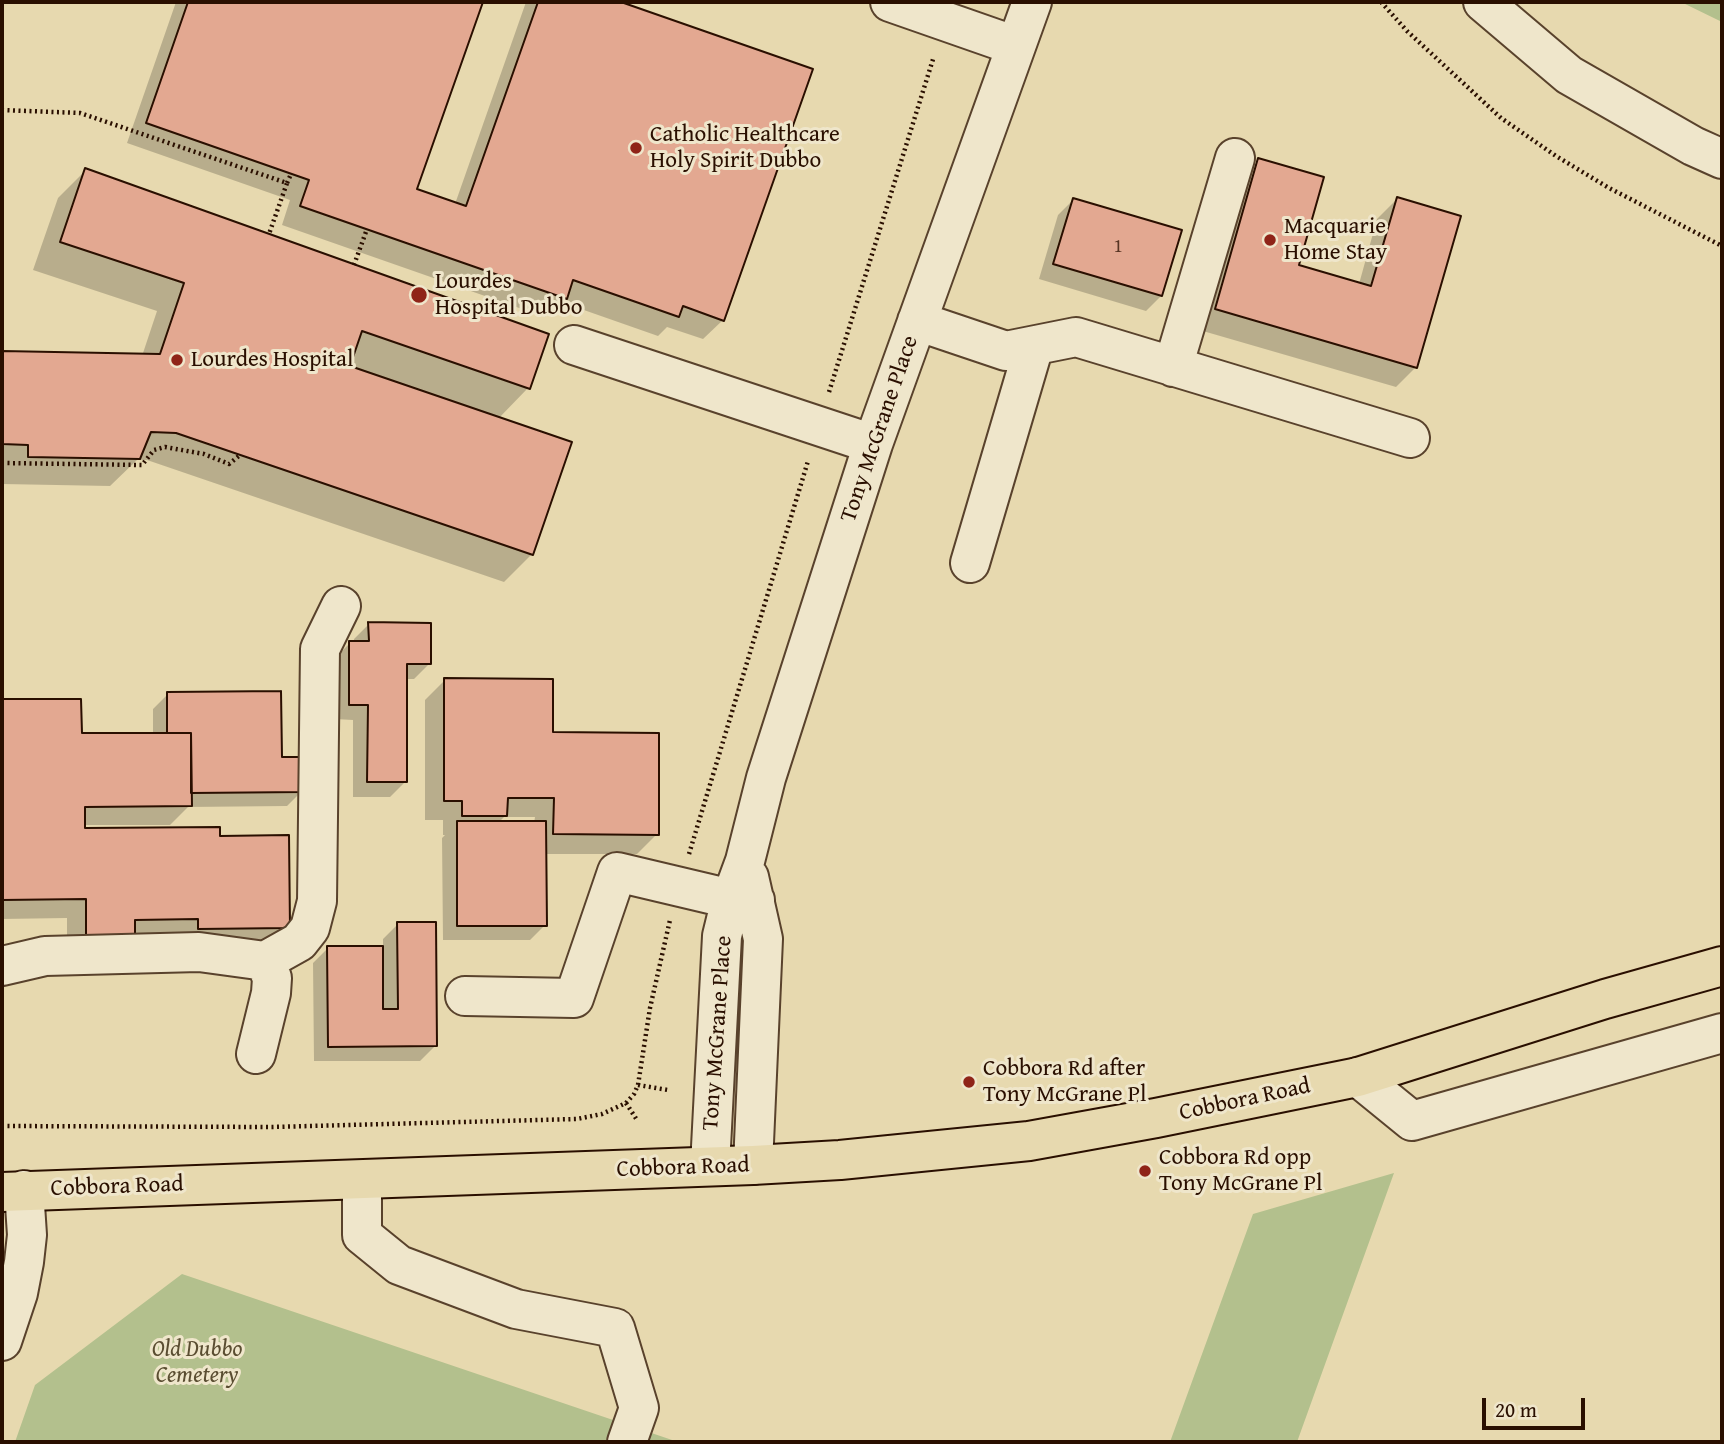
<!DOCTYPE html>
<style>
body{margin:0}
#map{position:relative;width:1724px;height:1444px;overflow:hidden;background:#e7d9af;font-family:"Gentium Book Plus",serif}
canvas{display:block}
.frame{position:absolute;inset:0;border:4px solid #2a0f00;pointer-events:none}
.scale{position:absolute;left:1482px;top:1398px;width:103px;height:32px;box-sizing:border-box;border:4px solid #2a0f00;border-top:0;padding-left:9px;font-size:21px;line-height:24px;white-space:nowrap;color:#2a0f00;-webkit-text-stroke:5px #efe6cb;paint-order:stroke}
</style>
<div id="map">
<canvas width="1724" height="1444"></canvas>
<div class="frame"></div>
<div class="scale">20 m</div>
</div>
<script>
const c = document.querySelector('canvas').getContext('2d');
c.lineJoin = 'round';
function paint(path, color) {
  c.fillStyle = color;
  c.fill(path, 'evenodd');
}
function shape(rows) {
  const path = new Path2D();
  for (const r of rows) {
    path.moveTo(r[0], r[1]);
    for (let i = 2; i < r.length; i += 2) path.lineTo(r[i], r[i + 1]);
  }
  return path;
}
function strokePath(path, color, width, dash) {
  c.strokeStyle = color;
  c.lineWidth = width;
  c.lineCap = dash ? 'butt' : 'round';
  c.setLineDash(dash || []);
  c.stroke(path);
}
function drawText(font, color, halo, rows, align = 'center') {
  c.font = font + ' "Gentium Book Plus",serif';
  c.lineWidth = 6;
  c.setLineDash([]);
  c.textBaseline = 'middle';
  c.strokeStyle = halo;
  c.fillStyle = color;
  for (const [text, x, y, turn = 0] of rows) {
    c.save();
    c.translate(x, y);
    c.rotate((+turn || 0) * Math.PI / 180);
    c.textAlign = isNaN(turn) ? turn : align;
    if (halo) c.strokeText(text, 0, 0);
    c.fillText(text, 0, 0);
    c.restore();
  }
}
const green = shape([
 [1681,2,1722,2,1722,22],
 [1394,1173,1297,1442,1170,1442,1253,1214],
 [182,1274,678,1442,15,1442,35,1385]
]);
const shadow = shape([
 [176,2,481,2,415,191,455,204,526,2,616,2,811,70,723,320,703,339,667,327,658,336,561,302,545,317,282,225,290,200,127,143],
 [1259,160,1297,266,1359,284,1377,219,1397,199,1416,367,1396,387,1196,329,1239,180],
 [86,170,528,388,498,419,532,554,504,582,147,460,137,460,110,486,2,484,2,352,142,356,157,311,33,270,58,198],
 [1073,200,1161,296,1146,311,1039,279,1058,215],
 [369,624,429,664,414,679,406,679,405,782,390,797,353,797,353,720,334,719,335,658,350,643,354,643,354,639],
 [445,680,551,734,657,834,637,854,545,854,545,925,530,940,443,940,442,838,445,835,443,835,443,820,425,820,425,700],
 [504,817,535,817,534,823,498,823],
 [168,694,280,759,302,791,287,806,188,807,170,825,83,825,83,830,218,837,288,928,268,947,67,966,67,918,2,919,2,701,79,700,80,734,153,734,153,709],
 [398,924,435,1046,420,1061,314,1061,313,963,328,948,383,948,383,939]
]);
const building = shape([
 [188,2,483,2,417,189,466,206,538,2,621,2,813,69,724,321,683,306,679,317,573,280,567,299,300,206,309,180,146,123,188,2],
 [1258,158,1324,177,1299,265,1371,286,1397,197,1461,216,1417,368,1215,309,1258,158],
 [85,168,549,334,530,389,362,331,350,366,572,442,533,555,176,433,151,432,140,459,28,457,28,445,2,444,2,351,160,354,184,283,60,242,85,168],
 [1073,198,1182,230,1162,296,1053,264,1073,198],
 [368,622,431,623,431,664,407,664,407,782,367,782,368,705,349,705,349,641,369,641,368,622],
 [444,678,553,679,553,732,659,733,659,835,553,834,554,798,508,798,507,816,462,816,462,801,444,801,444,678],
 [281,691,282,757,304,757,304,792,191,793,191,733,167,733,167,692,281,691],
 [2,699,81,699,82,733,191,733,192,806,85,807,85,828,220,827,220,836,289,835,290,928,198,929,198,919,135,920,135,946,86,947,86,899,2,900,2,699],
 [457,821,546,821,547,926,457,926,457,821],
 [397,922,436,922,437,1046,328,1047,327,946,383,946,383,1009,398,1009,397,922]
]);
const path = shape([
 [1381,2,1407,31,1501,118,1556,156,1609,188,1722,246],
 [2,110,80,113,287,183,269,234],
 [287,183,291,174],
 [354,265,367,229],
 [829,392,934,56],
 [2,463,142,465,154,450,165,447,204,454,229,464,240,455],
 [689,854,808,461],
 [638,1085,668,1090],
 [626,1103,634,1094,638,1085,650,1008,670,920],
 [2,1126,272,1127,577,1119,602,1114,626,1103,637,1120]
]);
const minor = shape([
 [890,2,1016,46],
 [1483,2,1569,75,1693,146,1722,159],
 [917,321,1006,351,1076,337,1410,438],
 [574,345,873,444],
 [1173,367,1235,158],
 [970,563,1034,346],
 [749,877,763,939,753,1165],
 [265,961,299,942,310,928,317,901,320,649,341,606],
 [2,966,45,956,199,952,265,961,272,978,271,993,256,1054],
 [465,996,574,998,617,872,731,899,755,900],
 [1358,1077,1412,1121,1722,1033],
 [710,1166,722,936,731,899,745,861,766,778,873,444,1032,2],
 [362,1180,362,1235,399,1265,516,1309,615,1328,639,1408,627,1442],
 [2,1341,18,1293,24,1262,27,1235,24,1190]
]);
const major = shape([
 [2,1192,753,1165,840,1160,1029,1141,1156,1118,1358,1077,1605,999,1722,966]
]);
const markers = [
 [636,148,7,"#8f2418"],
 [1270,240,7,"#8f2418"],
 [419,295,9,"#8f2418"],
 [177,360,7,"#8f2418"],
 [969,1082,7,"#8f2418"],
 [1145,1171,7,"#8f2418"]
];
const numberNames = [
 ["1",1118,247]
];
const poiNames = [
 ["Catholic Healthcare",650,135],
 ["Holy Spirit Dubbo",650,161],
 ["Macquarie",1284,227],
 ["Home Stay",1284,253],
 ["Lourdes",435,282],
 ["Hospital Dubbo",435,308],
 ["Lourdes Hospital",191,360],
 ["Cobbora Rd after",983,1069],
 ["Tony McGrane Pl",983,1095],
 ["Cobbora Rd opp",1159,1158],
 ["Tony McGrane Pl",1159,1184]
];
const streetNames = [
 ["Tony McGrane Place",880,429,-71],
 ["Tony McGrane Place",718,1033,-86],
 ["Cobbora Road",1245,1100,-12],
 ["Cobbora Road",683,1168,-2],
 ["Cobbora Road",117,1187,-2]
];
const parkNames = [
 ["Old Dubbo",197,1350],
 ["Cemetery",197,1376]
];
paint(green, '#b3c08d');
paint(shadow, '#0003');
paint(building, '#e3a891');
strokePath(building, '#2a0f00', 2);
strokePath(minor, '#59422c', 42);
strokePath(major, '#2a0f00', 42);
strokePath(path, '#2a0f00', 4.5, [2, 3.5]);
strokePath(minor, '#efe6cb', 38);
strokePath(major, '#e7d9af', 38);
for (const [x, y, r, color] of markers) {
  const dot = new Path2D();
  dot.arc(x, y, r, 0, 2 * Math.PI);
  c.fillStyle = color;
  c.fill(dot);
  strokePath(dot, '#efe6cb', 2.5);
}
drawText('19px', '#583524', null, numberNames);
drawText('23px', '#2a0f00', '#efe6cb', poiNames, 'left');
drawText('23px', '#2a0f00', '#efe6cb', streetNames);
drawText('italic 23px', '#5a4d31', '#efe6cb', parkNames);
</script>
